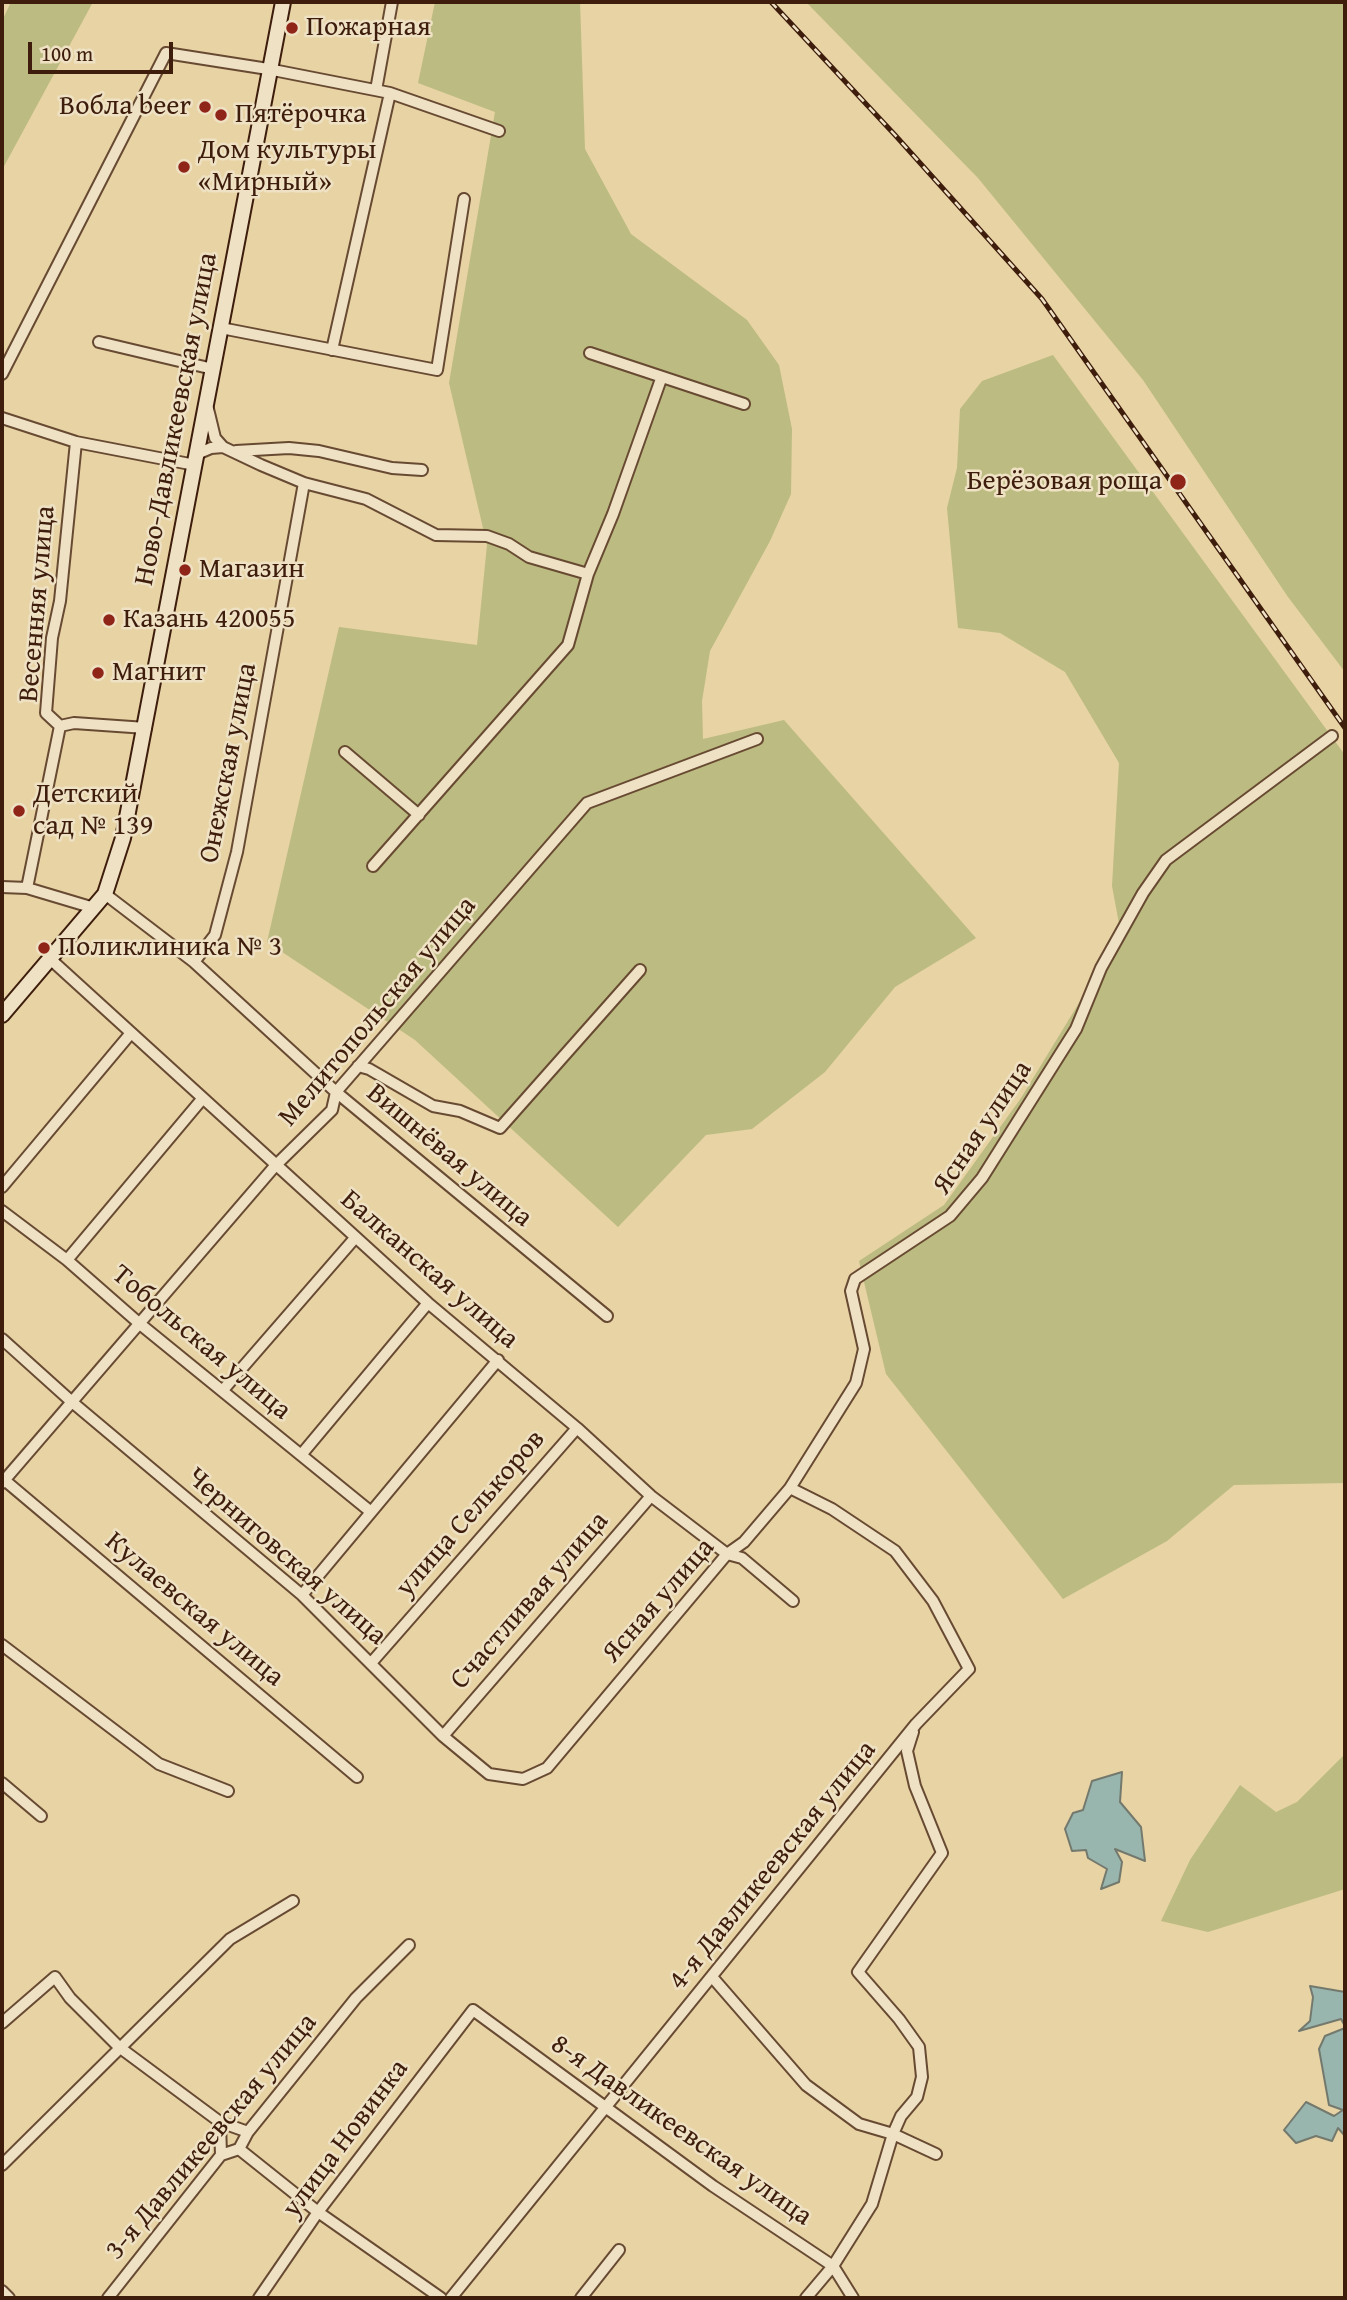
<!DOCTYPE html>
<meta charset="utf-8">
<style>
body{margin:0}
#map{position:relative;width:1347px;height:2300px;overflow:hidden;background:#e7d3a4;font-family:"Gentium Book Plus",serif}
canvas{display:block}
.frame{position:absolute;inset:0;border:4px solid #3e1d0d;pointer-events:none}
.scale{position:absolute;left:28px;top:42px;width:145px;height:32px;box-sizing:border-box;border:4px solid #3e1d0d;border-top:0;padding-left:9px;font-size:21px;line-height:24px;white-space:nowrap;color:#3e1d0d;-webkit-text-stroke:5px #efe2c4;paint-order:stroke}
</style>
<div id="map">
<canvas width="1347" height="2300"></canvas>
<div class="frame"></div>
<div class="scale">100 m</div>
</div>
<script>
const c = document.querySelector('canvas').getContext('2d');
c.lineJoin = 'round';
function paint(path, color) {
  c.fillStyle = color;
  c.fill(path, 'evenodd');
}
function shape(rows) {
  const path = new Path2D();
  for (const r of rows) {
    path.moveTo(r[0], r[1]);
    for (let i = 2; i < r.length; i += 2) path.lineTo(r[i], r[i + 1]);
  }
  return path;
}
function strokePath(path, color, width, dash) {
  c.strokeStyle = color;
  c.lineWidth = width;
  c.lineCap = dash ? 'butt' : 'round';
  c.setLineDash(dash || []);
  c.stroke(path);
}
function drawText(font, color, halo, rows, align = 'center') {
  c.font = font + ' "Gentium Book Plus",serif';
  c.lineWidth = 5;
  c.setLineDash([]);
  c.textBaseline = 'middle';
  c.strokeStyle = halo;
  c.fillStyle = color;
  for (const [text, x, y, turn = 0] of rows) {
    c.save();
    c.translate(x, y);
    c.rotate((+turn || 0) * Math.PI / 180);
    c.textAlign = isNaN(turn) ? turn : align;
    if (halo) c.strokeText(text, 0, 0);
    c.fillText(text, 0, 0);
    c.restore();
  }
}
const green = shape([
 [11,2,93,2,2,170,2,21],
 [435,2,580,2,585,149,631,234,747,320,779,365,792,429,791,494,770,541,710,651,702,701,703,739,784,720,976,938,895,987,825,1072,752,1129,706,1135,618,1227,415,1040,267,942,339,627,477,645,487,545,449,383,495,112,418,83],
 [806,2,1345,2,1345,672,1288,597,1143,380,978,178],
 [1053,355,1345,755,1345,1483,1234,1485,1167,1541,1063,1599,886,1374,859,1261,944,1205,1021,1098,1121,934,1112,886,1119,763,1065,672,1000,633,958,628,947,508,957,468,960,409,982,381],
 [1345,1754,1345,1889,1208,1932,1161,1921,1190,1860,1240,1785,1276,1812,1297,1802]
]);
const water = shape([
 [1122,1772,1120,1802,1141,1827,1145,1861,1115,1849,1122,1862,1119,1882,1101,1889,1107,1869,1088,1858,1086,1850,1072,1851,1065,1829,1073,1813,1083,1810,1092,1781,1122,1772],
 [1310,1986,1345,1992,1345,2026,1341,2019,1299,2031,1310,2021,1313,1997,1310,1986],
 [1345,2028,1345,2136,1338,2128,1332,2141,1316,2136,1296,2143,1284,2130,1306,2102,1334,2116,1343,2110,1329,2105,1319,2049,1325,2036,1345,2028]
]);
const street = shape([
 [376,90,392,2],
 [221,328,437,370,464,199],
 [99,342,213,369],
 [332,350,390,93],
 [590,353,744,404],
 [2,374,166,53,268,69,390,93,499,131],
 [208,409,215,438,223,447,261,465,304,483,366,499,436,535,487,536,509,544,529,557,588,574],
 [2,418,76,442,195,465],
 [236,451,289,448,319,451,392,468,422,470],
 [197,454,211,448,223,447],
 [60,726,74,723,146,728],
 [345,752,419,815],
 [373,866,568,645,588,574,613,514,661,379],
 [2,887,27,888,94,908],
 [27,888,60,726,46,713,52,638,60,601,76,442],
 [105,894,194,962,336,1092,607,1316],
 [48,957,428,1303,577,1428,651,1496,727,1554,742,1558,793,1601],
 [194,962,215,935,237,852,304,483],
 [358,1066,369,1069,433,1106,460,1111,500,1128,640,970],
 [2,1187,131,1033],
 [2,1211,67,1260,140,1324,371,1512],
 [67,1260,203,1098],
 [2,1339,72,1402,302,1595,443,1736,489,1774,523,1779,547,1768,727,1554,744,1542,790,1488,856,1383,864,1349,851,1291,855,1279,950,1216,982,1178,1076,1029,1101,968,1143,893,1166,860,1332,736],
 [223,1390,355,1238],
 [301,1455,428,1303],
 [2,1478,357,1777],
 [2,1483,275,1166,332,1110,336,1092,587,803,757,739],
 [302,1595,498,1360],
 [2,1645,159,1764,228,1791],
 [372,1662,577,1428],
 [443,1736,651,1496],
 [2,1783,41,1816],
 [713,1978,806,2085,859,2124,893,2134,936,2154],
 [2,2023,55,1977,70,1998,119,2047,220,2122,248,2132],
 [220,2122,221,2155],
 [239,2149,318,2212,441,2298],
 [2,2165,230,1939,293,1901],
 [2,2291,9,2298],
 [108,2298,221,2155,239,2149,248,2132,356,1998,409,1945],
 [259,2298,318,2212,473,2010,713,2186,833,2266,853,2298],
 [451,2298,916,1724,969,1669,933,1601,895,1551,832,1509,790,1488],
 [581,2298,619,2250],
 [806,2298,833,2266,872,2204,893,2134,901,2116,917,2097,922,2077,919,2047,899,2019,858,1972,942,1853,915,1786,907,1751,913,1732]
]);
const secondary = shape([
 [2,1015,105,894,123,838,283,2]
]);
const rail = shape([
 [771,2,895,135,1042,299,1345,728]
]);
const markers = [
 [292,28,7,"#8f2418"],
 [205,107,7,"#8f2418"],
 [221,115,7,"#8f2418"],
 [184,167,7,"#8f2418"],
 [1178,482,9,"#8f2418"],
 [185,570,7,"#8f2418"],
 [109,620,7,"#8f2418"],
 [98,673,7,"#8f2418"],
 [19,811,7,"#8f2418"],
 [44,948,7,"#8f2418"]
];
const poiNames = [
 ["Пожарная",306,28],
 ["Вобла beer",191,107,"right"],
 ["Пятёрочка",235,115],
 ["Дом культуры",198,151],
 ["«Мирный»",198,183],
 ["Берёзовая роща",1162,482,"right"],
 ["Магазин",199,570],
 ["Казань 420055",123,620],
 ["Магнит",112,673],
 ["Детский",33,795],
 ["сад № 139",33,827],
 ["Поликлиника № 3",58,948]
];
const streetNames = [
 ["Ново-Давликеевская улица",177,419,-79],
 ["Весенняя улица",38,604,-85],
 ["Онежская улица",229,763,-79],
 ["Мелитопольская улица",378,1012,-50],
 ["Ясная улица",983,1128,-56],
 ["Вишнёвая улица",449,1156,40],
 ["Балканская улица",429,1270,41],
 ["Тобольская улица",201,1343,40],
 ["улица Селькоров",471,1514,-49],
 ["Черниговская улица",286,1557,41],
 ["Счастливая улица",530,1601,-49],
 ["Ясная улица",659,1601,-49],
 ["Кулаевская улица",194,1610,40],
 ["4-я Давликеевская улица",773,1866,-51],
 ["8-я Давликеевская улица",681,2131,35],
 ["3-я Давликеевская улица",212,2137,-50],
 ["улица Новинка",346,2139,-53]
];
paint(green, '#bcbb81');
paint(water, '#98b6ae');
strokePath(water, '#74796e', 2);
strokePath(street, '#684a33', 14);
strokePath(secondary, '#3e1d0d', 18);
strokePath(street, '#efe2c4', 10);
strokePath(secondary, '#efe2c4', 14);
strokePath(rail, '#3e1d0d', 5);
strokePath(rail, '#efe2c4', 2.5, [8]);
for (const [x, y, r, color] of markers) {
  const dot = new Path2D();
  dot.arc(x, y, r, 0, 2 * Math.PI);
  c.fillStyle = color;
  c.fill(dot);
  strokePath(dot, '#efe2c4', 2.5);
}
drawText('28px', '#3e1d0d', '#efe2c4', poiNames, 'left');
drawText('28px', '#3e1d0d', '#efe2c4', streetNames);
</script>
